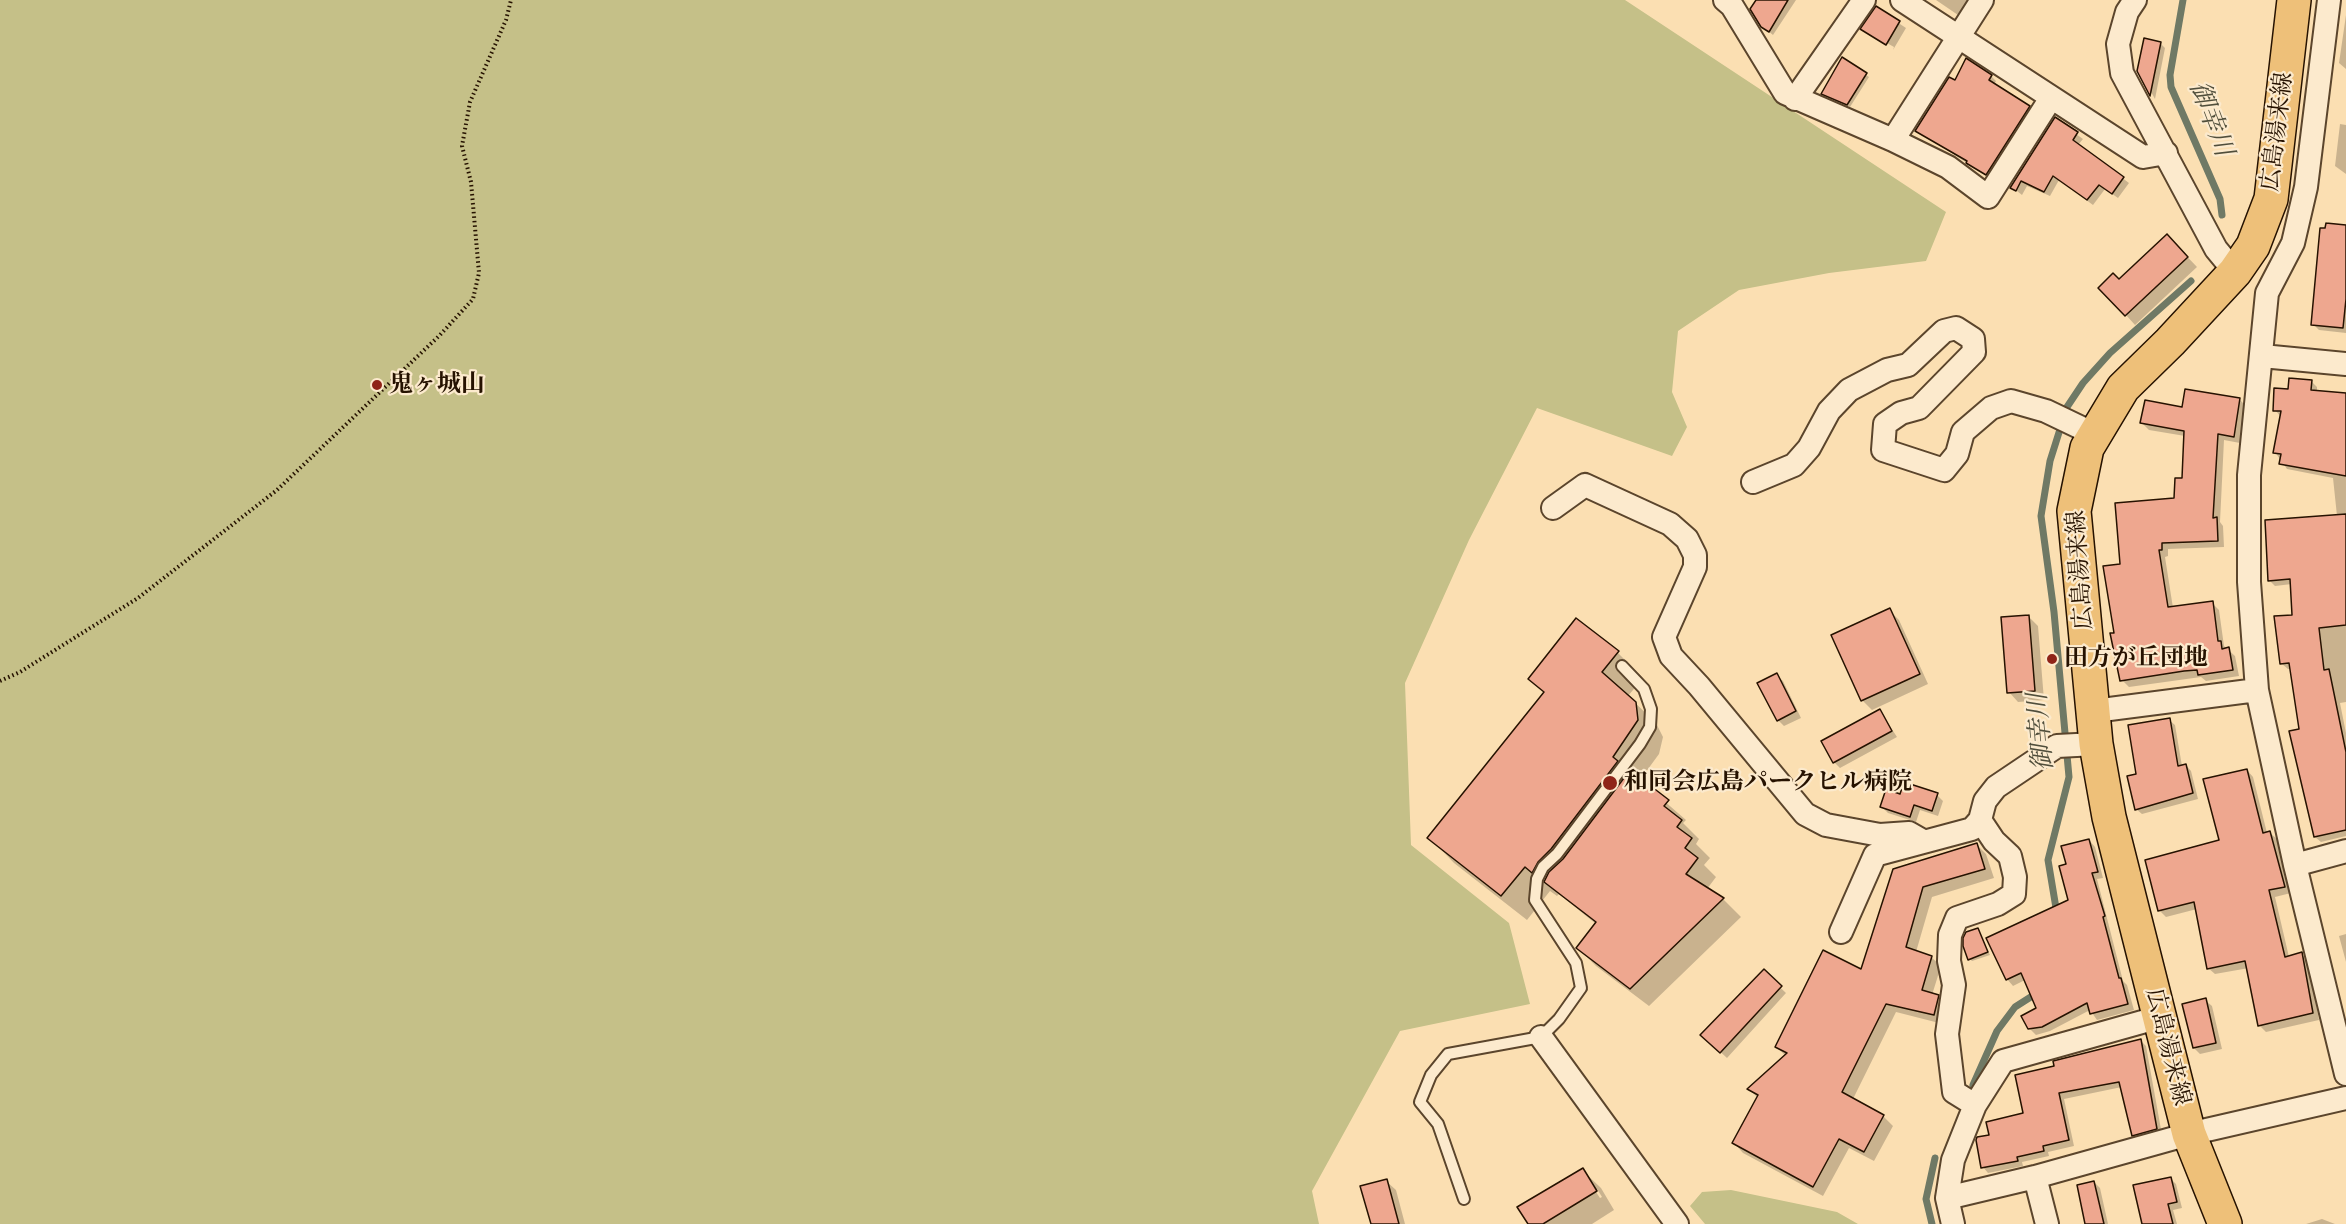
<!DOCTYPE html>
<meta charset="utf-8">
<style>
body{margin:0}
canvas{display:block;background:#fbdfb2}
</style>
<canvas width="2346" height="1224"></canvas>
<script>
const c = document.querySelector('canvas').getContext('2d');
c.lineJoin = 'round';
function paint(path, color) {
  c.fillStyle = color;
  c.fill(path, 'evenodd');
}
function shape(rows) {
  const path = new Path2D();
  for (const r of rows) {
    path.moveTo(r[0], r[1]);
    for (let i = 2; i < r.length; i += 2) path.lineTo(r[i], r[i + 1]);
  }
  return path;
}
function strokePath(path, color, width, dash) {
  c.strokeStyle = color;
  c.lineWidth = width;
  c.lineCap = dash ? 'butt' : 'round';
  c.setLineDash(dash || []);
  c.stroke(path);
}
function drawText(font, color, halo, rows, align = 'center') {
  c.font = font + ' "Gentium Book Plus","Noto Serif JP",serif';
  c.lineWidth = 4.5;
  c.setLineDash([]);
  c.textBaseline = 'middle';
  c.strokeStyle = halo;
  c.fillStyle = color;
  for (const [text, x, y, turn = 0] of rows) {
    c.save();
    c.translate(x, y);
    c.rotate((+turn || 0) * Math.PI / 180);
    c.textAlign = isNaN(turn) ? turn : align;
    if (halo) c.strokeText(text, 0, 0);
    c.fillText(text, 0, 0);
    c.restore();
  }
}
const green = shape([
 [0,0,1625,0,1946,212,1926,261,1829,273,1739,290,1678,331,1672,392,1687,427,1672,456,1537,408,1469,540,1405,683,1411,845,1509,923,1530,1004,1400,1031,1312,1191,1319,1224,0,1224],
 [1731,1190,1837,1212,1858,1224,1705,1224,1690,1206,1702,1192]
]);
const shadow = shape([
 [1758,0,1796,0,1773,35,1762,26],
 [1936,0,1969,0,1958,15],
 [1876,8,1906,28,1893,50,1894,47,1862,29],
 [2346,15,2346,69,2339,63],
 [2160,43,2165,48,2155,99,2139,71],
 [1843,60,1869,77,1850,107,1823,94],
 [1991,76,1996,81,1994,85,2034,112,1992,179,1917,131,1955,82],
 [2055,119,2083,139,2078,145,2129,183,2118,198,2105,189,2093,205,2059,180,2050,196,2027,186,2022,195,2012,187],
 [2340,124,2346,125,2346,174,2335,166],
 [2346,227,2346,333,2319,330,2313,324],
 [2177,246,2197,267,2135,325,2126,315,2119,281],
 [2311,381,2317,387,2317,392,2346,394,2346,702,2340,703,2346,733,2346,836,2321,842,2315,837,2291,669,2288,669,2282,664,2294,616,2292,584,2275,586,2269,580,2337,516,2333,478,2287,469,2275,452,2281,417,2275,410,2290,390],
 [2239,399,2246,406,2240,443,2224,440,2220,522,2223,526,2224,547,2168,549,2168,556,2165,557,2173,608,2212,603,2219,610,2224,646,2235,656,2239,676,2206,681,2201,677,2129,687,2122,680,2116,634,2121,565,2176,500,2184,479,2185,436,2149,430,2142,423,2183,409],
 [1889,610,1899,620,1928,684,1872,710,1863,701,1833,636],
 [2028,616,2038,626,2044,700,2018,702,2009,692],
 [1618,653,1643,678,1628,696,1656,723,1663,737,1659,754,1640,780,1686,820,1683,823,1699,839,1696,844,1710,858,1704,865,1716,877,1707,889,1723,899,1741,917,1649,1006,1596,966,1578,948,1596,924,1559,894,1557,896,1550,891,1527,920,1454,863,1429,837,1545,693,1530,679],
 [1776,675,1783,681,1801,718,1784,726,1778,720],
 [1880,711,1897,737,1840,768,1834,762],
 [2169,720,2175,725,2182,766,2186,765,2191,771,2198,799,2142,814,2136,809,2138,775],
 [2247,770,2253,777,2267,833,2270,833,2277,839,2291,893,2275,897,2289,957,2301,954,2308,961,2319,1020,2266,1032,2260,1026,2249,968,2215,974,2208,968,2197,909,2166,917,2159,910,2220,841],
 [1937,795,1943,801,1938,816,1920,810,1916,822,1888,813,1882,807,1901,796],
 [2089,840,2095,847,2103,878,2097,879,2123,981,2127,985,2134,1010,2097,1020,2090,1010,2050,1031,2036,1035,2030,1029,2038,1008,2025,980,2013,986,2007,979,1988,938,2070,901,2067,866],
 [1977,845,1986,854,1994,878,1932,897,1916,952,1931,957,1941,966,1932,995,1948,1006,1943,1024,1896,1012,1853,1099,1883,1116,1893,1126,1874,1161,1849,1148,1823,1196,1743,1153,1734,1143,1758,1098,1750,1090,1786,1056,1776,1047,1862,971,1894,870],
 [1977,929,1990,955,1972,961,1970,959],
 [2346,934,2346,962,2339,936],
 [1764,972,1786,993,1727,1058,1702,1035],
 [2205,1000,2212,1006,2222,1049,2200,1054,2194,1048],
 [2140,1040,2146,1046,2162,1135,2139,1141,2134,1135,2122,1087,2117,1088,2064,1099,2074,1146,2048,1152,2049,1156,2022,1162,2023,1166,1988,1173,1983,1167,1991,1136,2025,1114,2056,1067],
 [1582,1170,1601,1188,1614,1210,1592,1224,1530,1224],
 [1594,1189,1597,1189,1602,1197,1600,1198],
 [2170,1178,2176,1184,2182,1208,2173,1210,2177,1224,2140,1224,2143,1223],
 [1386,1181,1396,1190,1405,1224,1372,1224],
 [2094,1182,2100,1188,2108,1224,2087,1224],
 [2322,1219,2335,1224,2306,1224]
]);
const stream = shape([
 [2183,0,2170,75,2171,87,2220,199,2222,215],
 [2057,914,2048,860,2069,777,2054,612,2041,516,2050,461,2067,407,2083,383,2110,353,2191,281],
 [1973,1085,1997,1031,2015,1007,2037,993],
 [1932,1224,1926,1199,1935,1158]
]);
const building = shape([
 [1756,0,1788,0,1769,32,1761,27,1750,9,1756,0],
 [1876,6,1900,21,1886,45,1860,29,1876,6],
 [2144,38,2161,42,2150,96,2137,71,2144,38],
 [1842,57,1867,73,1847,105,1821,94,1842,57],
 [1966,58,1992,75,1989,80,2030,106,1986,175,1966,163,1967,161,1915,131,1949,77,1955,80,1966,58],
 [2055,117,2078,132,2073,140,2124,177,2112,194,2099,185,2087,200,2053,176,2044,192,2021,181,2016,191,2010,188,2055,117],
 [2326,223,2346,225,2346,299,2343,328,2311,325,2320,228,2325,228,2326,223],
 [2167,234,2188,257,2125,316,2098,288,2113,273,2119,279,2167,234],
 [2289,378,2312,380,2311,390,2346,393,2346,476,2279,464,2281,454,2273,453,2281,411,2273,411,2274,388,2288,389,2289,378],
 [2185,389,2240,398,2234,437,2218,434,2213,518,2217,517,2218,541,2162,543,2162,550,2159,550,2168,607,2213,601,2218,641,2221,641,2222,649,2229,647,2233,670,2198,675,2197,670,2184,671,2120,681,2110,633,2114,633,2103,566,2120,564,2115,503,2174,498,2175,478,2182,478,2184,431,2140,423,2145,400,2182,407,2185,389],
 [2346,514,2346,625,2319,628,2324,670,2329,669,2346,752,2346,830,2314,837,2289,731,2299,729,2289,663,2280,664,2274,616,2292,615,2290,579,2268,581,2265,520,2346,514],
 [1890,608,1920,674,1861,701,1831,635,1890,608],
 [2029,615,2035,691,2007,693,2001,617,2029,615],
 [1576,618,1619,651,1602,672,1636,702,1638,720,1613,757,1618,761,1551,849,1538,862,1532,873,1525,867,1501,896,1427,838,1544,692,1528,679,1576,618],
 [1777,673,1796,711,1777,721,1757,683,1777,673],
 [1880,709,1892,731,1833,763,1821,741,1880,709],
 [2170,718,2178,766,2186,764,2193,793,2135,810,2127,776,2136,774,2128,725,2170,718],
 [2247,769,2263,833,2270,831,2285,887,2269,890,2285,957,2302,952,2313,1013,2258,1026,2245,961,2207,969,2194,902,2158,911,2145,860,2219,840,2203,779,2247,769],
 [1630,770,1669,800,1664,806,1682,820,1677,827,1692,838,1685,848,1698,858,1686,874,1724,898,1630,989,1576,948,1596,922,1544,882,1549,872,1563,859,1630,770],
 [1904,782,1938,793,1932,811,1914,805,1910,817,1880,807,1886,789,1900,794,1904,782],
 [2089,839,2098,872,2092,873,2105,916,2103,917,2119,978,2121,978,2128,1004,2090,1014,2087,1003,2042,1027,2028,1029,2021,1016,2036,1008,2021,973,2006,980,1986,938,2068,900,2059,866,2066,864,2061,846,2089,839],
 [1977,843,1985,869,1923,887,1906,947,1932,956,1922,990,1939,995,1934,1015,1886,1004,1842,1092,1884,1115,1864,1152,1839,1139,1813,1187,1732,1143,1758,1095,1747,1089,1787,1053,1775,1047,1823,950,1861,969,1893,869,1977,843],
 [1978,928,1988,952,1968,960,1963,946,1963,938,1966,932,1978,928],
 [1764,969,1782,986,1720,1053,1700,1035,1764,969],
 [2206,998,2216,1043,2193,1048,2182,1004,2206,998],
 [2141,1039,2157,1129,2132,1136,2119,1082,2059,1093,2069,1140,2043,1146,2044,1151,2017,1157,2018,1161,1981,1168,1976,1140,1977,1137,1989,1135,1986,1122,2023,1113,2015,1075,2054,1066,2053,1061,2141,1039],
 [1583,1168,1597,1191,1543,1224,1528,1224,1517,1207,1583,1168],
 [2171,1177,2177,1202,2168,1204,2173,1224,2142,1224,2133,1185,2171,1177],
 [1387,1179,1399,1224,1371,1224,1360,1186,1387,1179],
 [2094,1181,2104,1224,2085,1224,2077,1185,2094,1181]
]);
const path = shape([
 [0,681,20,672,138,598,277,490,440,335,473,299,479,273,471,182,462,146,470,102,506,20,511,0]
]);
const lane = shape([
 [1464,1199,1438,1124,1420,1102,1431,1075,1448,1054,1541,1037,1559,1019,1581,988,1576,963,1535,900,1537,879,1543,867,1557,854,1640,744,1650,727,1651,709,1644,689,1622,666]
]);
const street = shape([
 [1725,0,1732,6,1785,93,1893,140,1948,167,1988,197,2051,98],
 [1902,0,2143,157,2166,153],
 [2135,0,2127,12,2118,44,2122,73,2216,249,2235,272],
 [2329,0,2306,187,2293,243,2267,293,2249,475,2249,582,2257,690,2295,865,2346,1074],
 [1795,99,1864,0],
 [1893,140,1982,0],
 [2262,356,2346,364],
 [1753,482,1794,465,1809,448,1829,411,1849,390,1887,370,1908,365,1944,331,1956,328,1973,339,1974,352,1919,408,1901,413,1885,424,1883,450,1944,470,1957,454,1963,432,1991,408,2011,401,2046,411,2094,434],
 [1553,508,1585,485,1670,524,1687,539,1695,555,1695,567,1664,637,1671,656,1699,686,1805,814,1826,825,1880,835,1909,833,1923,841],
 [2094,711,2257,690],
 [2295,865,2346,851],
 [1841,932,1875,855,1972,829,1980,820,1985,801,1996,787,2057,746,2096,744],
 [1541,1037,1677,1224],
 [1975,1105,1954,1092,1947,1034,1954,985,1949,961,1950,935,1957,918,1998,904,2014,894,2015,877,2010,856,1994,841,1980,820],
 [2035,1177,2047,1224],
 [1947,1198,2035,1177,2189,1134,2346,1098],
 [1953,1224,1947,1198,1953,1160,1975,1105,2003,1061,2160,1017]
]);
const primary = shape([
 [2225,1224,2189,1134,2109,817,2096,744,2074,511,2087,448,2123,388,2170,342,2235,272,2253,246,2271,199,2294,0]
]);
const markers = [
 [377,385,6,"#8f2418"],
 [2052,659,6,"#8f2418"],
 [1610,783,8,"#8f2418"]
];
const streetNames = [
 ["広島湯来線",2278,132,-83],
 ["広島湯来線",2081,570,-94],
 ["広島湯来線",2167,1047,76]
];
const poiNames = [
 ["鬼ヶ城山",389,385],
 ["田方が丘団地",2064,659],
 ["和同会広島パークヒル病院",1624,783]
];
const waterNames = [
 ["御幸川",2210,119,69],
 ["御幸川",2042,732,-95]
];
paint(green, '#c5c088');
paint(shadow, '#0003');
strokePath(stream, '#6f7965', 7);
paint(building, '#eea78f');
strokePath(building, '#261200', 1.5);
strokePath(lane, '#5b452c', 14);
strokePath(street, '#5b452c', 26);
strokePath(primary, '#261200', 36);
strokePath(path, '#261200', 4, [1.5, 3]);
strokePath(lane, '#fceacd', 10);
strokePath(street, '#fceacd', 22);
strokePath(primary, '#eec079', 33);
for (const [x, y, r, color] of markers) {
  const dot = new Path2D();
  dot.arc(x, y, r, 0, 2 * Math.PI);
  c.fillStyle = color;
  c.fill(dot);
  strokePath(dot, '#fceacd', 2);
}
drawText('24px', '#261200', '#fceacd', streetNames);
drawText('bold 24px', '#261200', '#fceacd', poiNames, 'left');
drawText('italic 26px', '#504e3b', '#fceacd', waterNames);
</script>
